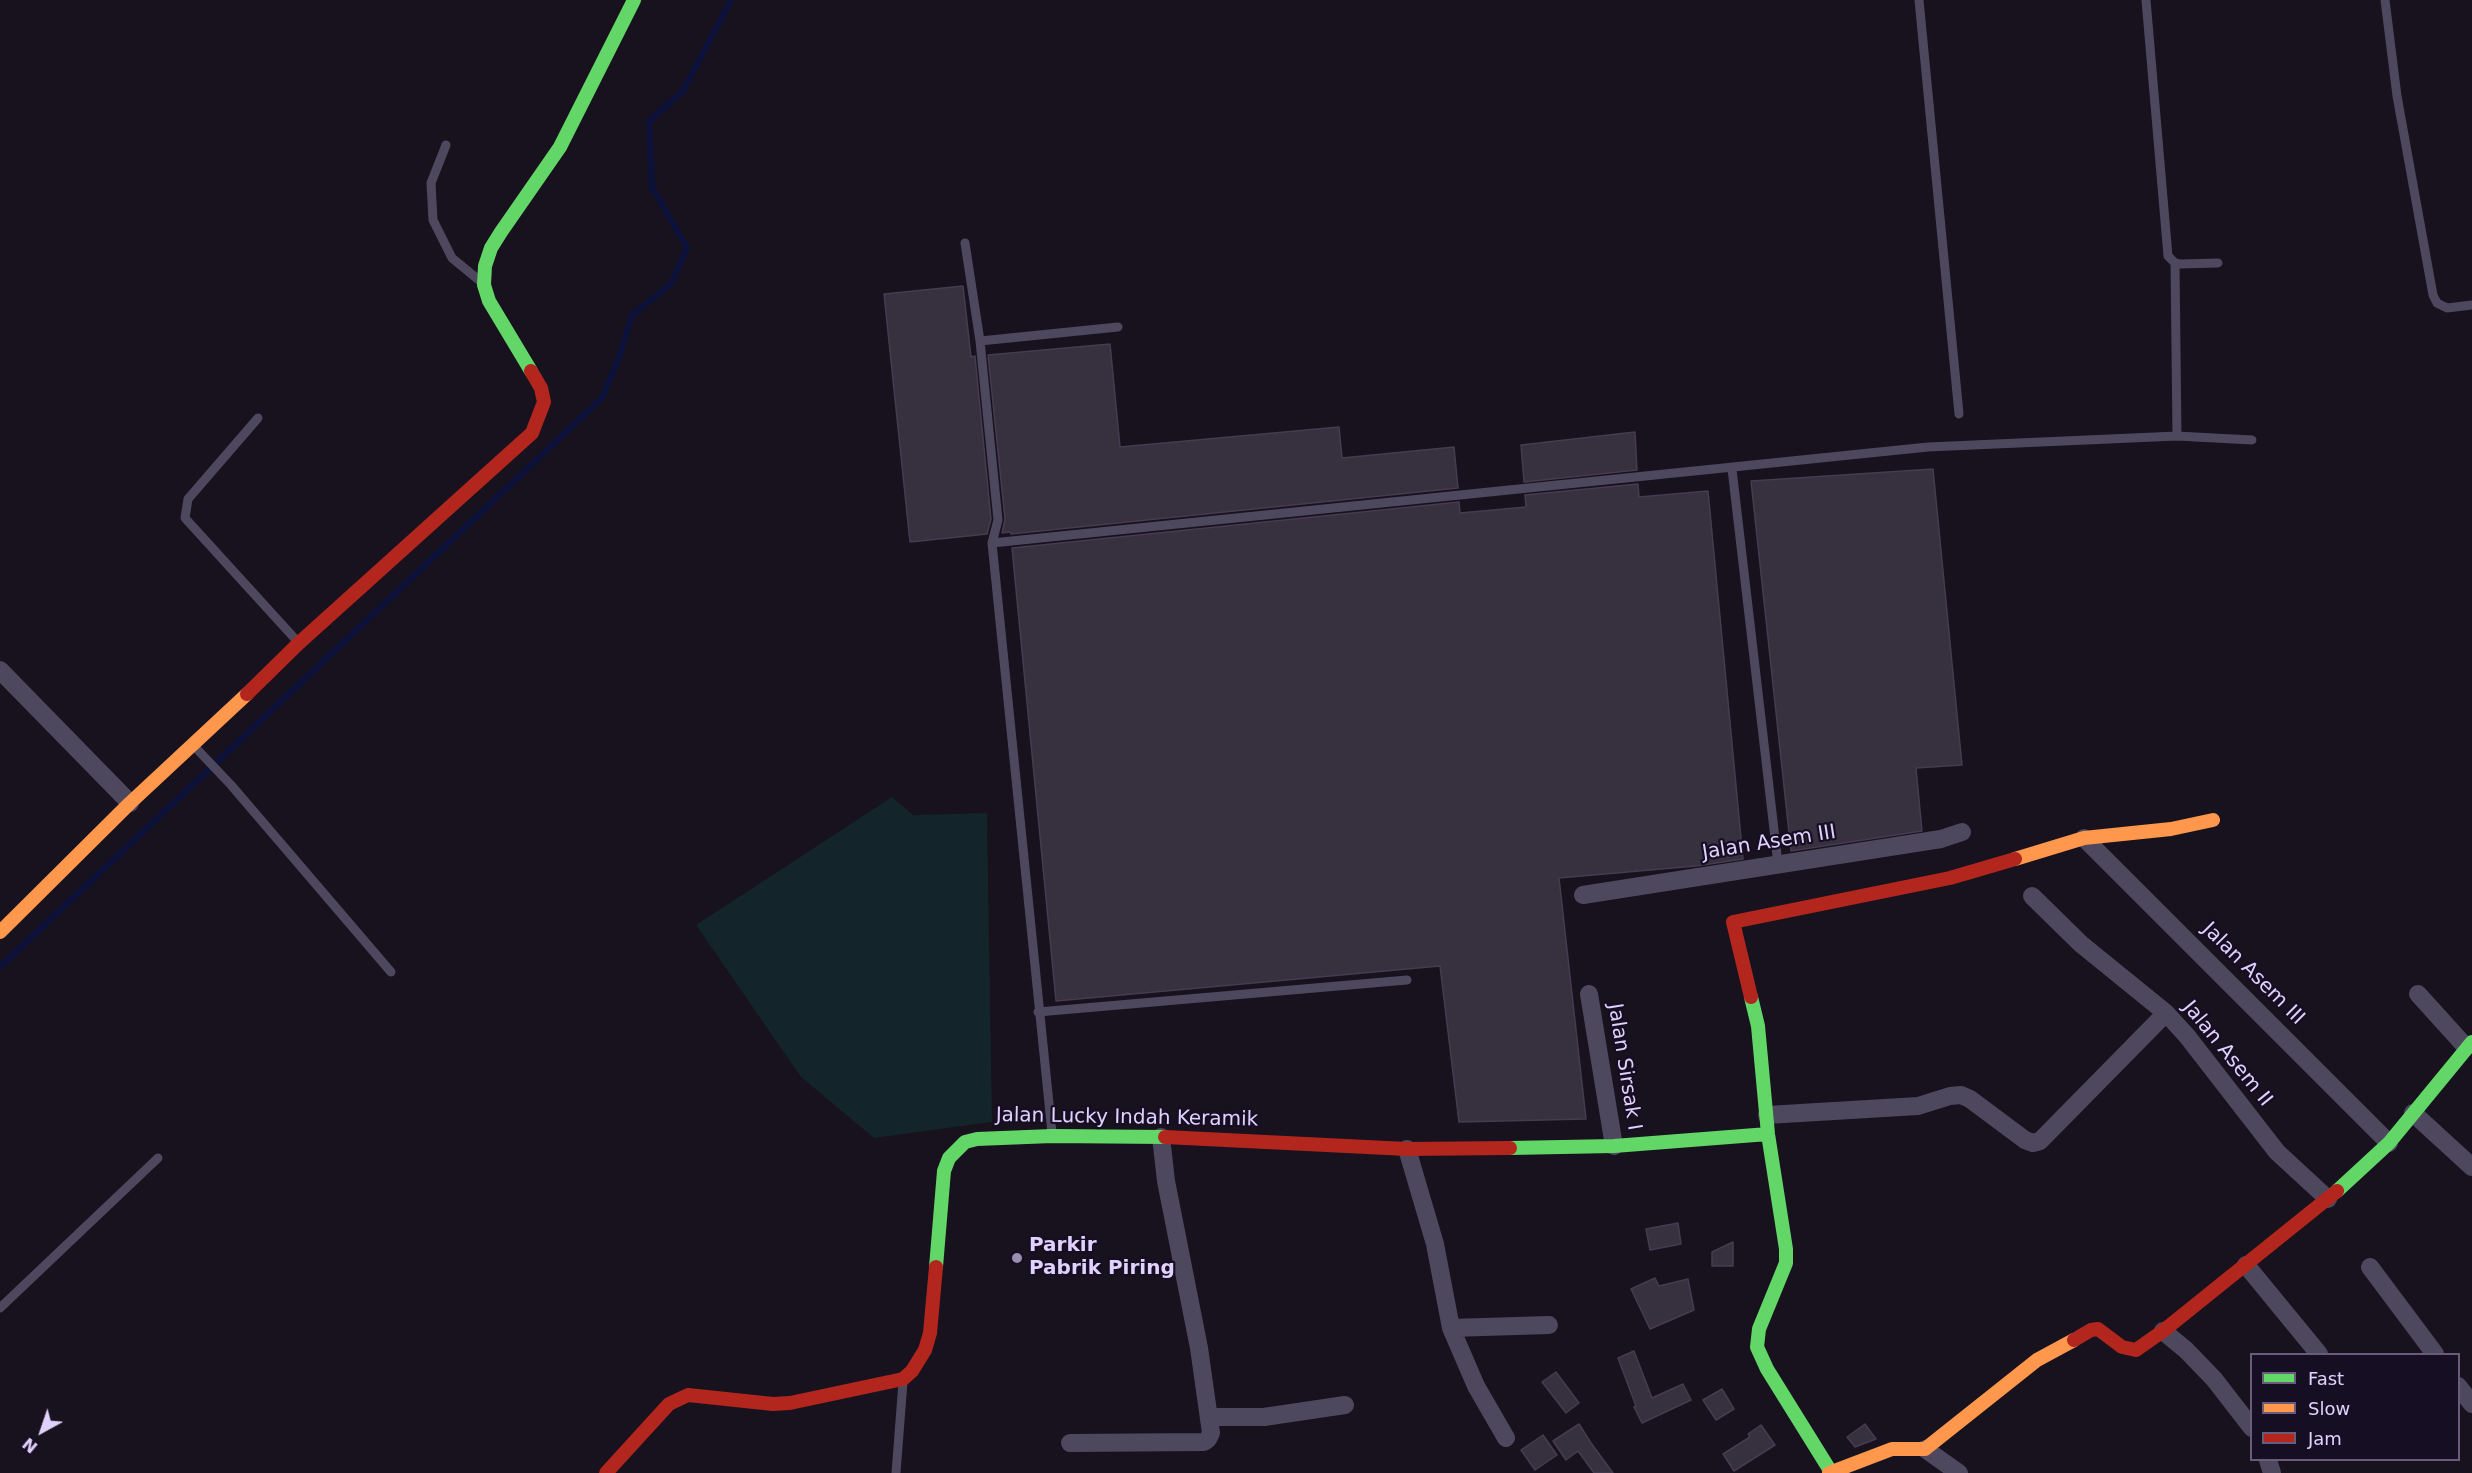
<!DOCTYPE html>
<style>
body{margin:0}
#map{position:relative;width:2472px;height:1473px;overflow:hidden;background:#17121d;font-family:"DejaVu Sans",sans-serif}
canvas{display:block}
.legend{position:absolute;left:2250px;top:1353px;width:210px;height:108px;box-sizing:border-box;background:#160e22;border:2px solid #675c7a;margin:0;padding:8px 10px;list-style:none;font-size:18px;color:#e0d1fd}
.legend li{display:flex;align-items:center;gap:12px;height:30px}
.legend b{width:30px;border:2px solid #675c7a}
.north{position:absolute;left:12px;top:1401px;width:60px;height:60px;-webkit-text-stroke:4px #160e22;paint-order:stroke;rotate:220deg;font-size:16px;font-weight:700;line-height:24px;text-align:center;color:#e0d1fd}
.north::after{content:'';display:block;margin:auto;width:21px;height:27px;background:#e0d1fd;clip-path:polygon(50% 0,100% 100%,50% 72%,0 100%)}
</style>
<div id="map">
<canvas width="2472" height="1473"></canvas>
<ul class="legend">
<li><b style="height:8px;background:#63d668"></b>Fast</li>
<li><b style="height:8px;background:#ff974d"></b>Slow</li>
<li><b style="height:8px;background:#b3261e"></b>Jam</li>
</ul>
<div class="north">N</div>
</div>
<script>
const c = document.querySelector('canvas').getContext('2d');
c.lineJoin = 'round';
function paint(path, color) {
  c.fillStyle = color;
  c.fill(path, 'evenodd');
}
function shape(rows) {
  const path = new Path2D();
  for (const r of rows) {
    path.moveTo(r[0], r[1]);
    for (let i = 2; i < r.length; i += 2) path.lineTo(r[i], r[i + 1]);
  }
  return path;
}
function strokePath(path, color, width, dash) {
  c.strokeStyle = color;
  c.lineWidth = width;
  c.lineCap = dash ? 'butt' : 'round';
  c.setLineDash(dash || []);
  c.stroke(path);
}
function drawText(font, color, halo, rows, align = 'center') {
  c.font = font + ' "DejaVu Sans",sans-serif';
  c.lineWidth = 4.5;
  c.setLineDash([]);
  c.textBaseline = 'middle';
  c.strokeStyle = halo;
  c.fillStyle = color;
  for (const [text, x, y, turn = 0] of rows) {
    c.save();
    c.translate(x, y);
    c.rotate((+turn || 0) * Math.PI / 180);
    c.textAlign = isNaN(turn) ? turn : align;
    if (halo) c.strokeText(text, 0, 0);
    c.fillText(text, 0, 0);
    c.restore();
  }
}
const green = shape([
 [892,797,913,815,987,813,992,1122,874,1138,801,1077,696,925]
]);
const stream = shape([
 [0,967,602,398,620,355,632,315,671,284,687,248,652,187,649,121,683,91,731,0]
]);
const building = shape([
 [963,286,971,357,975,356,991,519,987,534,910,542,884,294,963,286],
 [1110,344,1120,447,1339,427,1342,458,1454,447,1458,488,1011,534,1010,532,1002,533,1005,519,988,355,1110,344],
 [1635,432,1637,470,1524,482,1521,445,1635,432],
 [1933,469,1962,765,1916,768,1922,831,1791,851,1751,481,1933,469],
 [1638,484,1639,497,1708,491,1743,859,1696,866,1559,878,1586,1119,1459,1122,1440,966,1056,1001,1012,548,1459,502,1460,513,1526,507,1525,495,1638,484],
 [1678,1223,1681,1244,1650,1250,1646,1229,1678,1223],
 [1733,1242,1733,1266,1712,1266,1712,1252,1733,1242],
 [1655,1278,1659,1286,1688,1279,1694,1310,1650,1329,1631,1289,1655,1278],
 [1634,1351,1652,1398,1683,1384,1691,1400,1642,1423,1634,1407,1636,1406,1618,1358,1634,1351],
 [1556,1372,1579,1403,1566,1413,1542,1382,1556,1372],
 [1722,1389,1734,1409,1716,1420,1703,1400,1722,1389],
 [1579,1424,1591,1443,1613,1473,1594,1473,1578,1451,1566,1460,1553,1441,1579,1424],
 [1865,1424,1876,1439,1855,1447,1847,1437,1865,1424],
 [1761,1425,1775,1445,1734,1471,1723,1454,1750,1437,1748,1434,1761,1425],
 [1543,1435,1557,1455,1535,1470,1521,1450,1543,1435]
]);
const lane = shape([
 [1919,0,1959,414],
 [2146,0,2168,256,2175,263,2180,264,2218,263],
 [2385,0,2397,96,2433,295,2437,303,2447,308,2472,305],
 [446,145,431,183,433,220,452,258,480,281],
 [965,243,980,341,998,520,992,543,1052,1133],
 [2175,263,2177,436],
 [980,341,1118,327],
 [258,418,188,499,185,518,297,641],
 [1732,469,1778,864],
 [992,543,1928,447,2177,436,2252,440],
 [194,746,231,785,391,972],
 [1038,1012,1407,980],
 [0,1308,158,1158],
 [896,1473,903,1382]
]);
const street = shape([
 [0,670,130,803],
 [2084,838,2389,1143],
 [1583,895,1941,839,1962,832],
 [2032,896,2081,944,2166,1013,2187,1036,2277,1152,2328,1199],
 [1589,994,1614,1146],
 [2418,994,2466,1047],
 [2413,1113,2472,1167],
 [1767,1115,1918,1106,1950,1096,1961,1095,1970,1099,2025,1140,2033,1143,2040,1141,2166,1013],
 [1407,1149,1435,1244,1451,1328,1476,1386,1506,1438],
 [2246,1265,2319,1354],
 [2370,1267,2435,1354],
 [1451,1328,1549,1325],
 [2163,1331,2186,1350,2214,1379,2252,1428],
 [2458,1386,2472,1404],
 [1210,1417,1264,1417,1345,1405],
 [1070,1443,1204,1442,1208,1439,1211,1433,1199,1348,1166,1181,1161,1137],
 [1925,1449,1959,1473],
 [2268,1460,2272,1473]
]);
const fast = shape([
 [531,371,489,301,484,285,485,266,491,248,501,232,560,147,634,0],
 [1751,997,1758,1026,1768,1134,1786,1249,1786,1263,1759,1329,1757,1347,1767,1369,1831,1472],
 [1510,1148,1614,1146,1768,1134],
 [2337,1191,2389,1143,2472,1042],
 [936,1267,944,1171,949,1158,965,1142,977,1139,1052,1136,1165,1137]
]);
const slow = shape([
 [2015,859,2084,838,2171,829,2213,820],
 [0,932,130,803,247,694],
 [1829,1473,1892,1449,1925,1449,2037,1360,2074,1340]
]);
const jam = shape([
 [247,694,299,643,532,433,544,402,541,388,531,371],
 [1751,997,1733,922,1950,878,2015,859],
 [1165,1137,1407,1149,1510,1148],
 [2074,1340,2091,1330,2098,1329,2122,1347,2136,1350,2163,1331,2337,1191],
 [606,1473,669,1404,688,1395,773,1404,790,1403,903,1379,912,1371,925,1350,930,1333,936,1267]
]);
const markers = [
 [1017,1258,6,"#9a8eaf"]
];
const streetNames = [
 ["Jalan Asem III",1769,843,-9],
 ["Jalan Asem III",2253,974,45],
 ["Jalan Asem II",2227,1054,51],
 ["Jalan Sirsak I",1624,1067,81],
 ["Jalan Lucky Indah Keramik",1127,1118,1]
];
const poiNames = [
 ["Parkir",1029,1246],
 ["Pabrik Piring",1029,1269]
];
paint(green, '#13242a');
strokePath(stream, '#0c123b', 6);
paint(building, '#37303f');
strokePath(building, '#453c51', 1.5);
strokePath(lane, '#4d485e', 9);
strokePath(street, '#4d485e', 18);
strokePath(fast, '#63d668', 14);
strokePath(slow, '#ff974d', 14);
strokePath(jam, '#b3261e', 14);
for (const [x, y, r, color] of markers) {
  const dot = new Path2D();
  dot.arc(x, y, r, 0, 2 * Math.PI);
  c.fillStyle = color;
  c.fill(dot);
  strokePath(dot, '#160e22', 2);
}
drawText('20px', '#e0d1fd', '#160e22', streetNames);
drawText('bold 20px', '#e0d1fd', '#160e22', poiNames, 'left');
</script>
